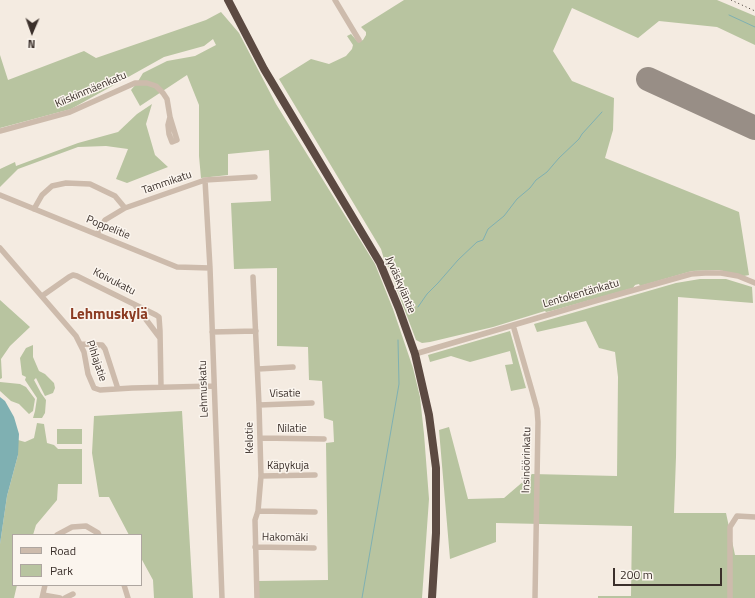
<!DOCTYPE html>
<meta charset="utf-8">
<style>
body{margin:0}
#map{position:relative;width:755px;height:598px;overflow:hidden;background:#f4ebe1;font-family:"Titillium Web",sans-serif}
canvas{display:block}
.legend{position:absolute;left:12px;top:534px;width:130px;height:52px;box-sizing:border-box;background:#fbf5ee;border:1px solid #aea6a0;margin:0;padding:5px 7px;list-style:none;font-size:12px;color:#3b302b}
.legend li{display:flex;align-items:center;gap:8px;height:20px}
.legend b{width:20px;border:1px solid #aea6a0}
.north{position:absolute;left:12px;top:12px;width:40px;height:40px;-webkit-text-stroke:3px #fbf5ee;paint-order:stroke;rotate:182deg;font-size:11px;font-weight:700;line-height:16px;text-align:center;color:#3b302b}
.north::after{content:'';display:block;margin:auto;width:14px;height:18px;background:#3b302b;clip-path:polygon(50% 0,100% 100%,50% 72%,0 100%)}
.scale{position:absolute;left:613px;top:568px;width:109px;height:18px;box-sizing:border-box;border:2px solid #3b302b;border-top:0;padding-left:5px;font-size:12px;line-height:14px;white-space:nowrap;color:#3b302b;-webkit-text-stroke:3px #fbf5ee;paint-order:stroke}
</style>
<div id="map">
<canvas width="755" height="598"></canvas>
<ul class="legend">
<li><b style="height:5px;background:#cdbbac"></b>Road</li>
<li><b style="height:11px;background:#b8c4a0"></b>Park</li>
</ul>
<div class="north">N</div>
<div class="scale">200 m</div>
</div>
<script>
const c = document.querySelector('canvas').getContext('2d');
c.lineJoin = 'round';
function paint(path, color) {
  c.fillStyle = color;
  c.fill(path, 'evenodd');
}
function shape(rows) {
  const path = new Path2D();
  for (const r of rows) {
    path.moveTo(r[0], r[1]);
    for (let i = 2; i < r.length; i += 2) path.lineTo(r[i], r[i + 1]);
  }
  return path;
}
function strokePath(path, color, width, dash) {
  c.strokeStyle = color;
  c.lineWidth = width;
  c.lineCap = dash ? 'butt' : 'round';
  c.setLineDash(dash || []);
  c.stroke(path);
}
function drawText(font, color, halo, rows, align = 'center') {
  c.font = font + ' "Titillium Web",sans-serif';
  c.lineWidth = 3;
  c.setLineDash([]);
  c.textBaseline = 'middle';
  c.strokeStyle = halo;
  c.fillStyle = color;
  for (const [text, x, y, turn = 0] of rows) {
    c.save();
    c.translate(x, y);
    c.rotate((+turn || 0) * Math.PI / 180);
    c.textAlign = isNaN(turn) ? turn : align;
    if (halo) c.strokeText(text, 0, 0);
    c.fillText(text, 0, 0);
    c.restore();
  }
}
const green = shape([
 [404,0,717,0,755,16,755,45,717,27,659,21,638,38,572,8,553,51,572,81,614,98,613,130,605,158,739,212,749,275,744,276,719,270,692,271,640,286,639,284,635,285,633,288,551,311,546,312,545,311,493,327,430,342,422,343,416,340,390,271,384,259,381,249,279,79,311,59,329,64,346,56,352,49,353,45,347,36,351,34,358,42,363,40,366,35,366,32,361,27],
 [221,12,239,33,276,104,375,264,393,309,413,368,420,397,424,434,429,499,422,598,259,598,258,581,328,580,326,443,334,442,333,421,324,418,322,381,309,380,308,347,277,346,277,268,234,269,231,203,271,201,269,150,228,154,228,175,201,178,199,156,199,105,187,75,140,106,131,90,137,83,143,73,167,61,195,56,216,45,213,39,204,46,164,57,71,109,0,128,0,55,8,80,84,51,96,58,206,20],
 [152,104,146,124,155,155,168,167,127,183,116,179,128,149,106,146,78,147,18,169,0,187,0,169,15,162,16,166,78,143,118,132,137,114],
 [700,279,726,279,752,287,753,303,678,297,676,457,674,513,726,513,735,555,755,555,755,598,598,598,598,596,631,596,632,526,496,523,496,542,450,559,439,430,449,427,468,499,504,498,532,474,617,476,618,377,615,352,599,348,586,321,537,332,534,324,676,283],
 [0,300,30,327,10,346,1,359,2,378,0,379],
 [510,331,526,388,511,391,505,365,513,364,510,351,470,362,451,356,430,362,428,355],
 [33,345,33,357,39,371,45,374,54,383,55,388,53,393,45,396,36,378,34,380,41,393,46,400,45,413,42,418,33,418,35,411,37,398,25,380,26,377,22,375,20,358,26,348],
 [0,382,20,384,26,387,35,399,33,411,29,414,19,404,11,401,0,391],
 [182,411,193,598,154,598,153,580,141,558,141,535,129,535,109,497,99,497,92,453,94,416],
 [37,423,44,424,47,443,54,445,58,449,82,449,82,484,58,484,57,500,36,525,33,535,13,535,13,585,17,585,14,598,0,598,0,544,7,496,18,455,18,440,25,442,34,438],
 [57,429,82,429,82,444,57,444]
]);
const water = shape([
 [0,397,5,401,14,417,19,434,18,455,7,496,0,544]
]);
const stream = shape([
 [729,15,755,27],
 [418,307,427,294,438,283,458,260,477,242,483,240,488,229,504,216,517,199,530,188,536,180,547,172,559,158,579,139,582,134,602,112],
 [362,598,399,384,398,340]
]);
const runway = shape([
 [648,79,755,128]
]);
const minor = shape([
 [335,0,359,40],
 [0,131,70,112,135,83,147,83,156,86,163,93,167,99,170,117,168,125,169,134,172,142,177,140,170,117],
 [205,180,210,268,222,598],
 [0,195,177,267,210,268],
 [34,209,42,195,52,186,66,183,90,184,115,196,125,208],
 [97,234,105,220,125,208,205,180,255,177],
 [0,248,76,336,84,352,88,374,94,388,100,390,132,388,214,386],
 [253,277,259,405,261,476,258,511,255,520,257,598],
 [42,296,69,277,73,275,77,276,156,315,159,317,160,331,161,387],
 [135,305,160,338],
 [513,325,532,391,537,409,538,422,535,598],
 [212,332,256,331],
 [80,344,102,345,105,349,118,389],
 [415,354,595,301,691,274,705,273,721,273,738,276,755,283],
 [258,369,293,367],
 [259,405,312,403],
 [260,438,324,439],
 [261,476,315,475],
 [258,511,315,512],
 [57,535,72,527,86,526,98,533,99,535],
 [255,547,314,548],
 [124,585,128,598],
 [43,595,60,598],
 [42,598,45,585],
 [65,598,73,594],
 [730,598,730,527,737,516,755,517]
]);
const highway = shape([
 [228,0,264,69,380,263,399,309,415,354,429,415,436,468,436,533,432,598]
]);
const rail = shape([
 [731,0,755,11]
]);
const streetNames = [
 ["Kiiskinmäenkatu",91,90,-23],
 ["Tammikatu",167,183,-19],
 ["Poppelitie",108,228,22],
 ["Koivukatu",114,282,27],
 ["Jyväskyläntie",400,285,67],
 ["Lentokentänkatu",581,294,-16],
 ["Pihlajatie",96,361,71],
 ["Lehmuskatu",204,389,-92],
 ["Visatie",285,394,-1],
 ["Nilatie",292,429],
 ["Kelotie",250,438,-91],
 ["Insinöörinkatu",527,460,-89],
 ["Käpykuja",288,466],
 ["Hakomäki",285,538,1]
];
const districtNames = [
 ["Lehmuskylä",109,315]
];
paint(green, '#b8c4a0');
paint(water, '#7fb0b2');
strokePath(stream, '#7fb0b2', 1);
strokePath(runway, '#988e86', 24);
strokePath(minor, '#cdbbac', 5.5);
strokePath(highway, '#5c4a42', 8);
strokePath(rail, '#3b302b', 1, [1, 3]);
drawText('11px', '#3b302b', '#fbf5ee', streetNames);
drawText('bold 15px', '#8c3b22', '#fbf5ee', districtNames);
</script>
